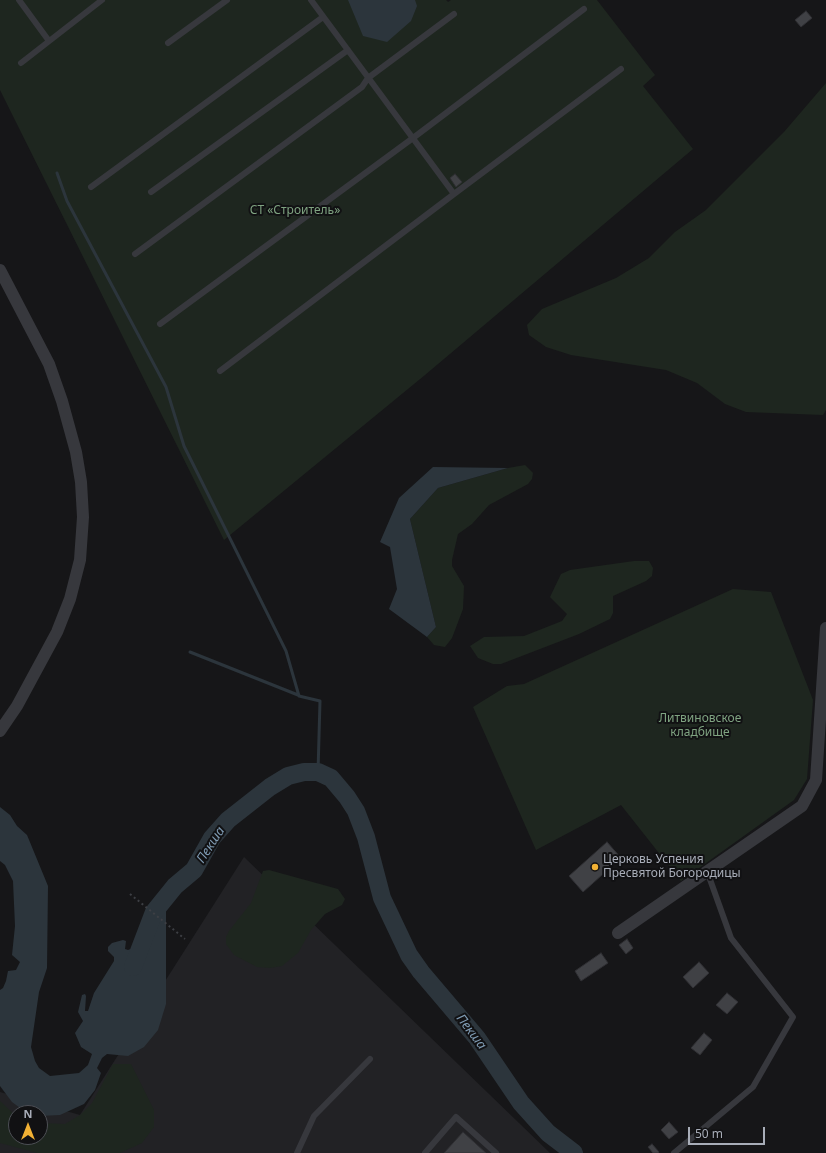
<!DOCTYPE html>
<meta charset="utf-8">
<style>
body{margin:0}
#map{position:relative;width:826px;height:1153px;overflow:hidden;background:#161618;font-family:"Noto Sans",sans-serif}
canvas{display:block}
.north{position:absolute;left:8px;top:1105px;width:40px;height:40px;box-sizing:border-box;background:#111113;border:1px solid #4d4f55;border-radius:50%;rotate:0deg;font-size:11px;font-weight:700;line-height:16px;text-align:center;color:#a8adb8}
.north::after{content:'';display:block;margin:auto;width:14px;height:18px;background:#f2b134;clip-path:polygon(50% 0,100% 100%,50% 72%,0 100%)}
.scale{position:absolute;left:688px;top:1127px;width:77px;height:18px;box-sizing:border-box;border:2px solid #a8adb8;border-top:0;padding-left:5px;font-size:12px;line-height:14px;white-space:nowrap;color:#a8adb8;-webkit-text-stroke:3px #111113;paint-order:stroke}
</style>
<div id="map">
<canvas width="826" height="1153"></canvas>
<div class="north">N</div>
<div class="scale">50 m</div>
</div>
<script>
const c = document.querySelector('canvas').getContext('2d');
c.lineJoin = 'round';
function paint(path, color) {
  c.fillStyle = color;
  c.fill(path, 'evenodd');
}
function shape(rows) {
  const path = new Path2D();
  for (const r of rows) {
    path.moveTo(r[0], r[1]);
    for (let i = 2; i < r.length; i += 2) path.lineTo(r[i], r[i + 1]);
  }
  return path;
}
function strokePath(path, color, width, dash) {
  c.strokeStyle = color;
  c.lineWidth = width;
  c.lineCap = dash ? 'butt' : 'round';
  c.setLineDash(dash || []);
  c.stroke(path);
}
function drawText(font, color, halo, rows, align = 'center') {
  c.font = font + ' "Noto Sans",sans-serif';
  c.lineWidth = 4;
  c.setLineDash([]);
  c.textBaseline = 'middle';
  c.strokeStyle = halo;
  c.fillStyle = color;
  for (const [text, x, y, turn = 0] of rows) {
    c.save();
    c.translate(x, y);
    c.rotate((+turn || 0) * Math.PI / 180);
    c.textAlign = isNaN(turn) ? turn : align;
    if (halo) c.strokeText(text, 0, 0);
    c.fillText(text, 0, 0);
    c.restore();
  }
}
const built = shape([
 [244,857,550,1153,0,1153,0,1092,80,1115],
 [16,1113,40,1113,40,1137,16,1137]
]);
const green = shape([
 [0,0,446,0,448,2,451,0,597,0,655,75,643,86,693,149,425,375,224,540,0,90],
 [826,83,826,410,823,415,746,412,725,404,697,383,666,370,571,355,546,347,529,335,527,325,542,309,616,278,649,258,675,232,706,210,784,132],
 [525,465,533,473,532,479,528,484,489,505,472,524,458,534,452,560,452,566,464,586,463,609,452,638,445,647,434,645,427,637,436,627,410,519,438,488,508,468],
 [634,561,649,561,653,568,652,576,646,581,613,596,613,613,610,619,579,634,501,664,493,664,478,658,470,646,484,637,524,636,562,621,567,614,550,597,561,574,570,570],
 [733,589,771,592,813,700,807,779,794,800,681,881,621,805,536,850,473,707,507,686,524,684],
 [269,870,338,889,345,899,342,905,325,914,311,930,298,953,282,966,270,968,257,967,234,955,226,944,226,937,229,931,251,903,263,871],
 [113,1064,131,1064,154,1110,154,1127,142,1143,120,1153,37,1153,0,1143,0,1101,16,1116,16,1137,40,1137,40,1123,65,1124,80,1115,92,1103]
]);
const water = shape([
 [348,0,415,0,417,6,411,21,387,42,363,36],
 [433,467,508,468,438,488,410,519,436,627,427,637,389,609,397,589,390,547,380,542,399,498],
 [0,807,10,815,17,826,27,835,48,886,47,968,39,992,31,1047,35,1061,39,1068,50,1076,79,1073,88,1065,92,1054,81,1047,75,1033,83,1021,78,1012,82,995,85,994,86,996,85,1011,88,1011,94,993,114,961,114,957,108,951,108,947,112,943,123,940,126,941,125,949,128,950,148,942,149,929,144,915,161,893,171,898,166,907,166,1004,158,1030,144,1047,128,1056,107,1054,102,1058,97,1068,101,1073,95,1090,84,1104,60,1115,40,1116,40,1113,27,1113,12,1102,0,1086,0,990,3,988,6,981,8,971,16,970,20,962,12,955,15,926,13,881,5,865,0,861]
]);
const stream = shape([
 [57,173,67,201,166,387,184,446,286,651,299,696,320,701,318,772],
 [190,652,298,695]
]);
const river = shape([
 [133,967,154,912,175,886,194,870,212,838,228,820,270,787,288,776,304,772,318,772,331,778,347,797,356,811,366,837,382,898,409,955,421,972,477,1038,521,1103,548,1133,574,1153]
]);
const building = shape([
 [806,11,812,18,801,27,795,20,806,11],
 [455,174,462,182,456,187,450,178,455,174],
 [607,842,621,858,583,892,569,876,607,842],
 [627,939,633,948,626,954,619,945,627,939],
 [601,953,608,963,581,981,575,971,601,953],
 [699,962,709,973,693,988,683,977,699,962],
 [727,993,738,1002,727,1014,716,1005,727,993],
 [704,1033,712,1040,700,1055,691,1048,704,1033],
 [669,1122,678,1132,669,1139,661,1130,669,1122],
 [463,1132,486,1153,444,1153,463,1132],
 [652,1144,659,1152,658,1153,653,1153,648,1147,652,1144]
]);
const path = shape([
 [130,894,185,939]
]);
const service = shape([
 [19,0,49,41],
 [311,0,454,194,621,69],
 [168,43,227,0],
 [21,63,102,0],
 [91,187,323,17],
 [151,192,348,50],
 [135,254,362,87,368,78,454,14],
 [160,324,413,138,584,9],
 [220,371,454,194],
 [297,1153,314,1116,370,1059],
 [425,1153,456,1117,496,1153],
 [674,1153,753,1087,793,1017,731,938,707,871]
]);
const minor = shape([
 [0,270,49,364,62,401,76,452,81,482,83,517,80,560,70,599,57,632,17,706,0,731],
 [618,933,802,806,816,780,826,628]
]);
const markers = [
 [595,867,4,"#f2b134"]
];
const parkNames = [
 ["СТ «Строитель»",295,211],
 ["Литвиновское",700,719],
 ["кладбище",700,733]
];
const poiNames = [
 ["Церковь Успения",603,860],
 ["Пресвятой Богородицы",603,874]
];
const waterNames = [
 ["Пекша",211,845,-57],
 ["Пекша",471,1032,53]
];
paint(built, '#222225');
paint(green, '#1e261f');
paint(water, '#2c353c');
strokePath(stream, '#2c353c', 3);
strokePath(river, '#2c353c', 18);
paint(building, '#404145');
strokePath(building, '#303034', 1);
strokePath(path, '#3d3f44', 2, [2, 3]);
strokePath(service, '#37383d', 6);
strokePath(minor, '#37383d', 12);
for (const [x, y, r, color] of markers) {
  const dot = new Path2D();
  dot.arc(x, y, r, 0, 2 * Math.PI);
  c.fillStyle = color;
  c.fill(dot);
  strokePath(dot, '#111113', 1.5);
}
drawText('12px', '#7fa381', '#111113', parkNames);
drawText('12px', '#a8adb8', '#111113', poiNames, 'left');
drawText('italic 13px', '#7f9bb3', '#111113', waterNames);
</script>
